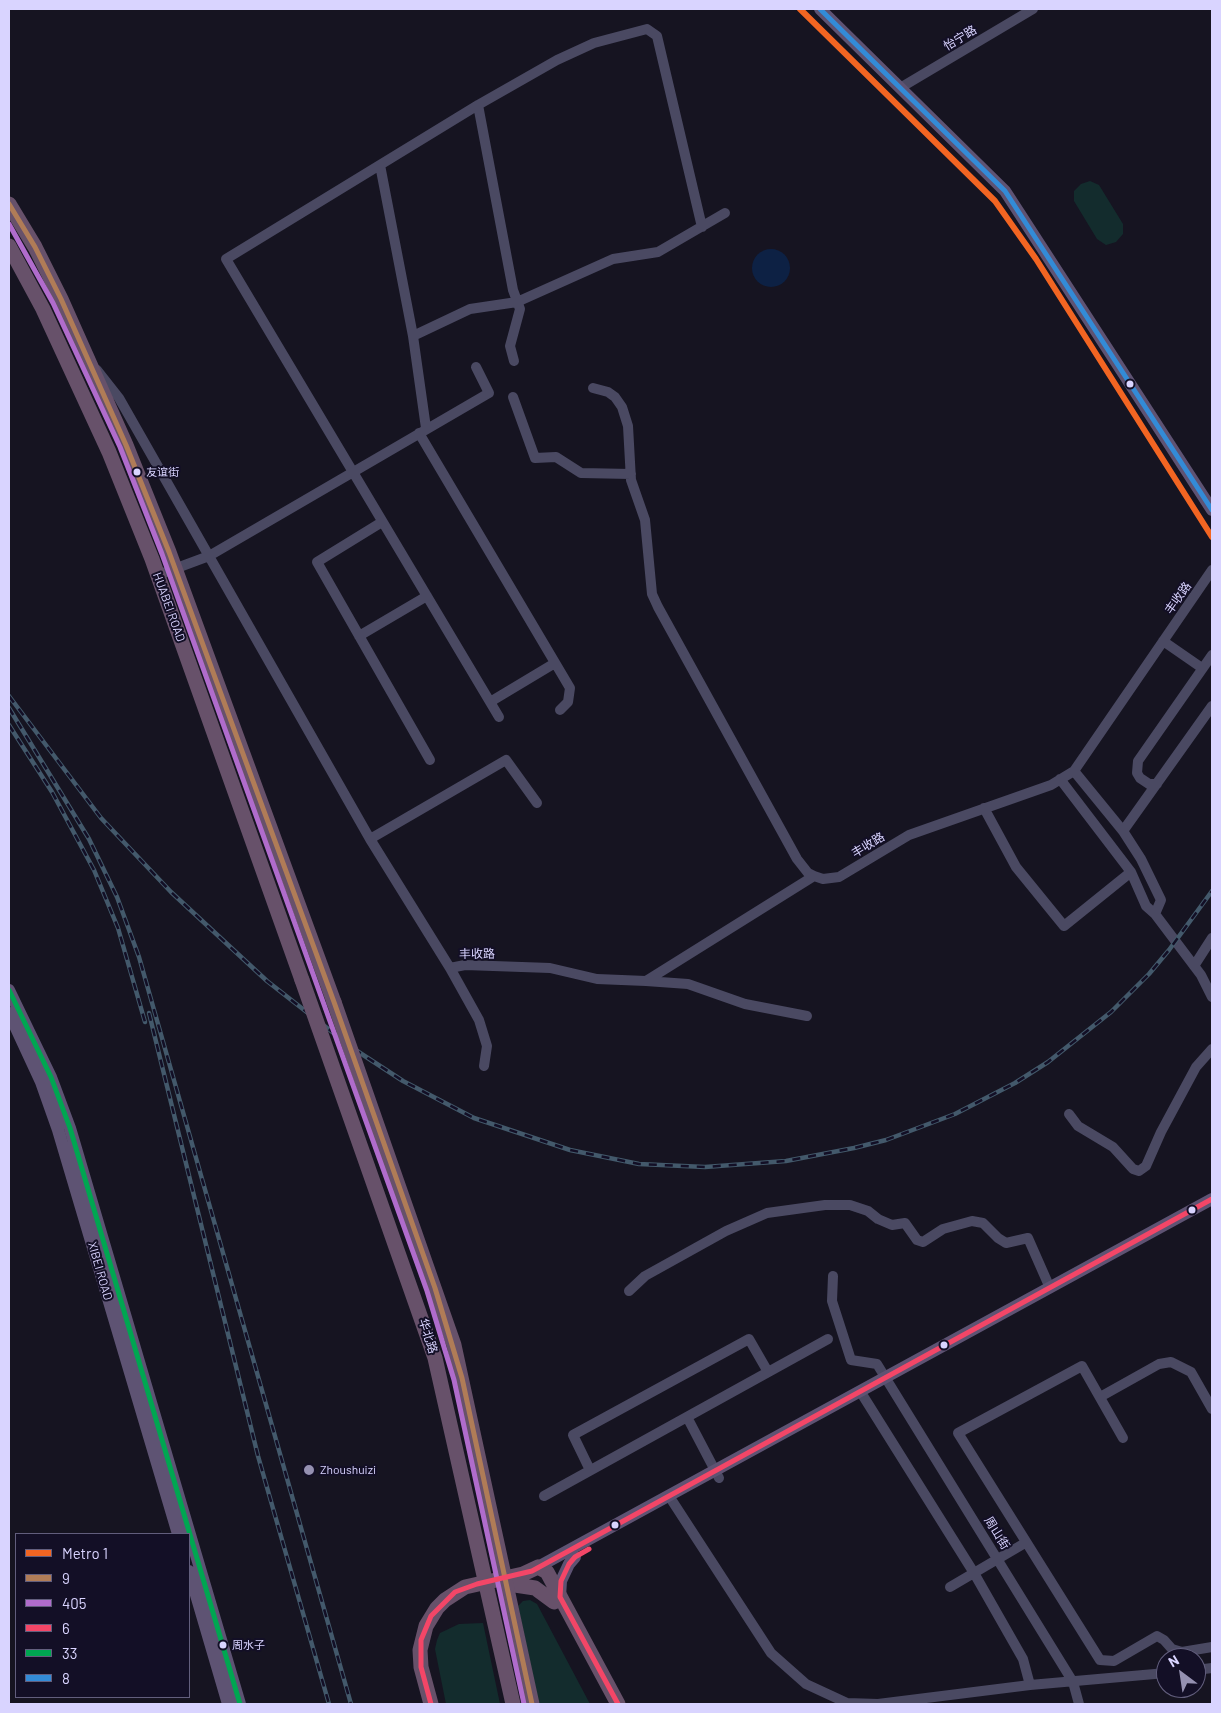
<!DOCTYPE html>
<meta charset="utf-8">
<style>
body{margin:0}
#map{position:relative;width:1221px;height:1713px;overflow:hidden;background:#161421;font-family:Barlow,sans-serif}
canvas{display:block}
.frame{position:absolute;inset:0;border:10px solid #d9d4ff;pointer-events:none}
.legend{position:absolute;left:15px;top:1533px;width:175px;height:165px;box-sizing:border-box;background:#130f26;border:1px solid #625e7d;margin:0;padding:6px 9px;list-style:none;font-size:15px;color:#d9d4ff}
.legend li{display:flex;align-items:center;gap:10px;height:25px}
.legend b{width:25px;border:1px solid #625e7d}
.north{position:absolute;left:1156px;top:1648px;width:50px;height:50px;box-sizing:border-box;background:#130f26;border:1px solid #625e7d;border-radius:50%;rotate:329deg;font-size:14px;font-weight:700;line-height:20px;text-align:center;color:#d9d4ff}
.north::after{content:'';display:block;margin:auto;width:18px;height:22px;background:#9591b1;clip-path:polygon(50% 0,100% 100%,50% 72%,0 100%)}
</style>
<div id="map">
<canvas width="1221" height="1713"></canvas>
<div class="frame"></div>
<ul class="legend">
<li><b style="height:6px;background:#f26522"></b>Metro 1</li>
<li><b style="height:6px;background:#b07c57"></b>9</li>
<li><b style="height:6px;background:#b06ccc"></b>405</li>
<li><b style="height:6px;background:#f34667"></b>6</li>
<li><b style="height:6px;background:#00a651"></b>33</li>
<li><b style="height:6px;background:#338bd7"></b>8</li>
</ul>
<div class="north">N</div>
</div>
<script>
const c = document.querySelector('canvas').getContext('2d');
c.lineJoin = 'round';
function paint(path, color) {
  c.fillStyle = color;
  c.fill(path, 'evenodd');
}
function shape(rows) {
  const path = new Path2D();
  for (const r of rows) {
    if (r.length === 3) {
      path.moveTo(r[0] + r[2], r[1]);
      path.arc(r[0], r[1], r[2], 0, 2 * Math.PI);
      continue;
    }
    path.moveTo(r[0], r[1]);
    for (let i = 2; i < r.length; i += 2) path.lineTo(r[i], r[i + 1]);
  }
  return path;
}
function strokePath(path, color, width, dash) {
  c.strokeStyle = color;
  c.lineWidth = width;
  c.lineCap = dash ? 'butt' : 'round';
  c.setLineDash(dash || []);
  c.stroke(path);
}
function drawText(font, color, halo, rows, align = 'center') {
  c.font = font + ' Barlow,"Noto Sans SC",sans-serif';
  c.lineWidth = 4;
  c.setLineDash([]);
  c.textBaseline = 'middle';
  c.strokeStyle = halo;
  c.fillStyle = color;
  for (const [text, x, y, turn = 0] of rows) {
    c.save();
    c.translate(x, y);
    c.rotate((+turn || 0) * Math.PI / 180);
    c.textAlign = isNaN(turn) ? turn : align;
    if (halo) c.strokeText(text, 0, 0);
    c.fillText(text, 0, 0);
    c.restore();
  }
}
const green = shape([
 [1090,181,1099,185,1123,224,1123,234,1116,242,1106,245,1097,239,1074,201,1074,191,1081,184],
 [530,1600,537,1604,590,1704,539,1704,518,1606,523,1601],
 [483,1623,500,1704,446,1704,435,1649,437,1640,440,1633,459,1624]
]);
const water = shape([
 [771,268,19]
]);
const minor = shape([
 [900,88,1033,9],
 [478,105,513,290,520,309,510,346,514,361],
 [380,165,413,336,426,428],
 [413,336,470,309,517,302,613,259,658,252,725,213],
 [97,370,119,398,370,839,450,968,479,1020,487,1046,484,1066],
 [593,388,608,392,615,397,622,407,628,426,631,480,645,520,652,594,658,607,797,859,808,873,814,876],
 [513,397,535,458,556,457,581,473,631,474],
 [419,433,570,688,568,702,560,710],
 [382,522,317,562,430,760],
 [158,575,209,556,489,393,476,367],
 [359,636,427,596],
 [1163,641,1202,668],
 [490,702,555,663],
 [499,717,226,259,478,105,557,60,594,43,647,29,657,36,702,227],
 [1060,779,1131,872,1146,906,1155,914,1161,900,1141,859,1123,831,1074,771],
 [1157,784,1149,784,1140,778,1137,773,1138,761,1212,655],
 [984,808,1016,867,1064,926,1131,872],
 [1123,831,1212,706],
 [370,839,506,760,537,803],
 [1155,914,1201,975,1212,997],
 [1194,966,1212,938],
 [450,968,465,965,550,968,597,979,646,981,814,876,823,879,839,877,909,835,1051,785,1074,771,1212,570],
 [646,981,688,984,745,1004,807,1016],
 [1069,1114,1078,1126,1113,1147,1133,1169,1139,1171,1146,1166,1161,1132,1196,1067,1212,1049],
 [833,1276,832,1301,851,1360,877,1364,1073,1682,1079,1704],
 [629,1291,645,1276,726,1231,767,1213,825,1205,850,1205,868,1211,878,1219,892,1225,905,1223,917,1240,923,1242,943,1229,972,1221,983,1223,998,1238,1006,1243,1028,1238,1050,1288],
 [860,1391,974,1573,1023,1659,1030,1685],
 [1100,1397,1159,1364,1171,1362,1191,1372,1212,1409],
 [687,1417,719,1478],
 [1123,1438,1082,1366,958,1433,1100,1660,1114,1661,1157,1636,1164,1640,1172,1649,1182,1652,1212,1647],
 [590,1470,573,1435,749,1339,768,1372],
 [544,1496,828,1339],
 [669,1496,771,1653,806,1684,847,1703,878,1704,1030,1685,1166,1673],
 [950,1587,1025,1543],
 [1196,1670,1212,1668]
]);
const major = shape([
 [820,9,1005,191,1212,510],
 [9,990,51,1077,70,1128,240,1704],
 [9,1013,41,1082,58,1130,178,1534],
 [538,1567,1212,1199],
 [189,1571,228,1704],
 [560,1597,561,1581,569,1564,575,1557]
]);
const highway = shape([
 [9,204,35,247,61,299,126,445,169,552,334,1002],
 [9,246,43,309,109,452,152,559,302,980],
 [538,1567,547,1572,618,1704],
 [515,1585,535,1588,554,1602],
 [431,1704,421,1667,420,1650,426,1626,437,1608,445,1600,465,1587,523,1574,538,1567]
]);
const rail = shape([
 [9,696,101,818,171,892,267,981,354,1049,403,1081,474,1118,570,1150,639,1164,705,1167,786,1161,854,1148,886,1140,955,1114,1015,1083,1048,1062,1111,1012,1149,974,1169,950,1212,891],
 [9,708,89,839,117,897,139,957,351,1704],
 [9,725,52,792,94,870,118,928,145,1022],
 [149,1013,258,1456,329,1704]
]);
const highwayBridge = shape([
 [302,980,435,1358,513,1704],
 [334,1002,454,1345,532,1704]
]);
const bus1 = shape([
 [9,204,35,247,61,299,126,445,169,552,334,1002,435,1288,462,1378,532,1704]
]);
const bus2 = shape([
 [9,224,53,303,120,447,162,554,427,1291,454,1380,524,1704]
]);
const bus3 = shape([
 [589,1549,575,1557,569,1564,561,1581,560,1597,618,1704],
 [431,1704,421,1667,421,1640,431,1616,455,1592,477,1584,532,1571,1212,1199]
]);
const bus4 = shape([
 [9,990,51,1077,70,1128,240,1704]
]);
const bus5 = shape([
 [820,9,1005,191,1212,510]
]);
const metro1 = shape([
 [800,9,995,201,1036,259,1212,537]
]);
const markers = [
 [1130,384,4.5,"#d9d4ff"],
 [137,472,4.5,"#d9d4ff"],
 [1192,1210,4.5,"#d9d4ff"],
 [944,1345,4.5,"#d9d4ff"],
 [309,1470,6,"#9591b1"],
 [615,1525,4.5,"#d9d4ff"],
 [223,1645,4.5,"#d9d4ff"]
];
const busNames = [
 ["友谊街",146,472],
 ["周水子",232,1645]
];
const streetNames = [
 ["怡宁路",960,38,-31],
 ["丰收路",1178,598,-55],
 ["HUABEI ROAD",169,607,70],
 ["丰收路",868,845,-31],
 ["丰收路",477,954,-1],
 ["XIBEI ROAD",100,1271,74],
 ["华北路",428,1336,72],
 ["周山街",997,1533,58]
];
const poiNames = [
 ["Zhoushuizi",320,1470]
];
paint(green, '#132c2d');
paint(water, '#0d2144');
strokePath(minor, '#4a4962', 10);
strokePath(major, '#5e5373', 12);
strokePath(highway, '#67516a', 15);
strokePath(rail, '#43596b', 4.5);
strokePath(rail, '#130f26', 2.5, [8]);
strokePath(highwayBridge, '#67516a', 15);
strokePath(bus1, '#b07c57', 5);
strokePath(bus2, '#b06ccc', 5);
strokePath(bus3, '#f34667', 5);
strokePath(bus4, '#00a651', 5);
strokePath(bus5, '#338bd7', 5);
strokePath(metro1, '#f26522', 6);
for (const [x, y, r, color] of markers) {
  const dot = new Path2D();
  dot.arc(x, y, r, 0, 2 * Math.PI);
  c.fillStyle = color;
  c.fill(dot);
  strokePath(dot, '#130f26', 2);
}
drawText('11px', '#d9d4ff', '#130f26', busNames, 'left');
drawText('12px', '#d9d4ff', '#130f26', streetNames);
drawText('12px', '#d9d4ff', '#130f26', poiNames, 'left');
</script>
